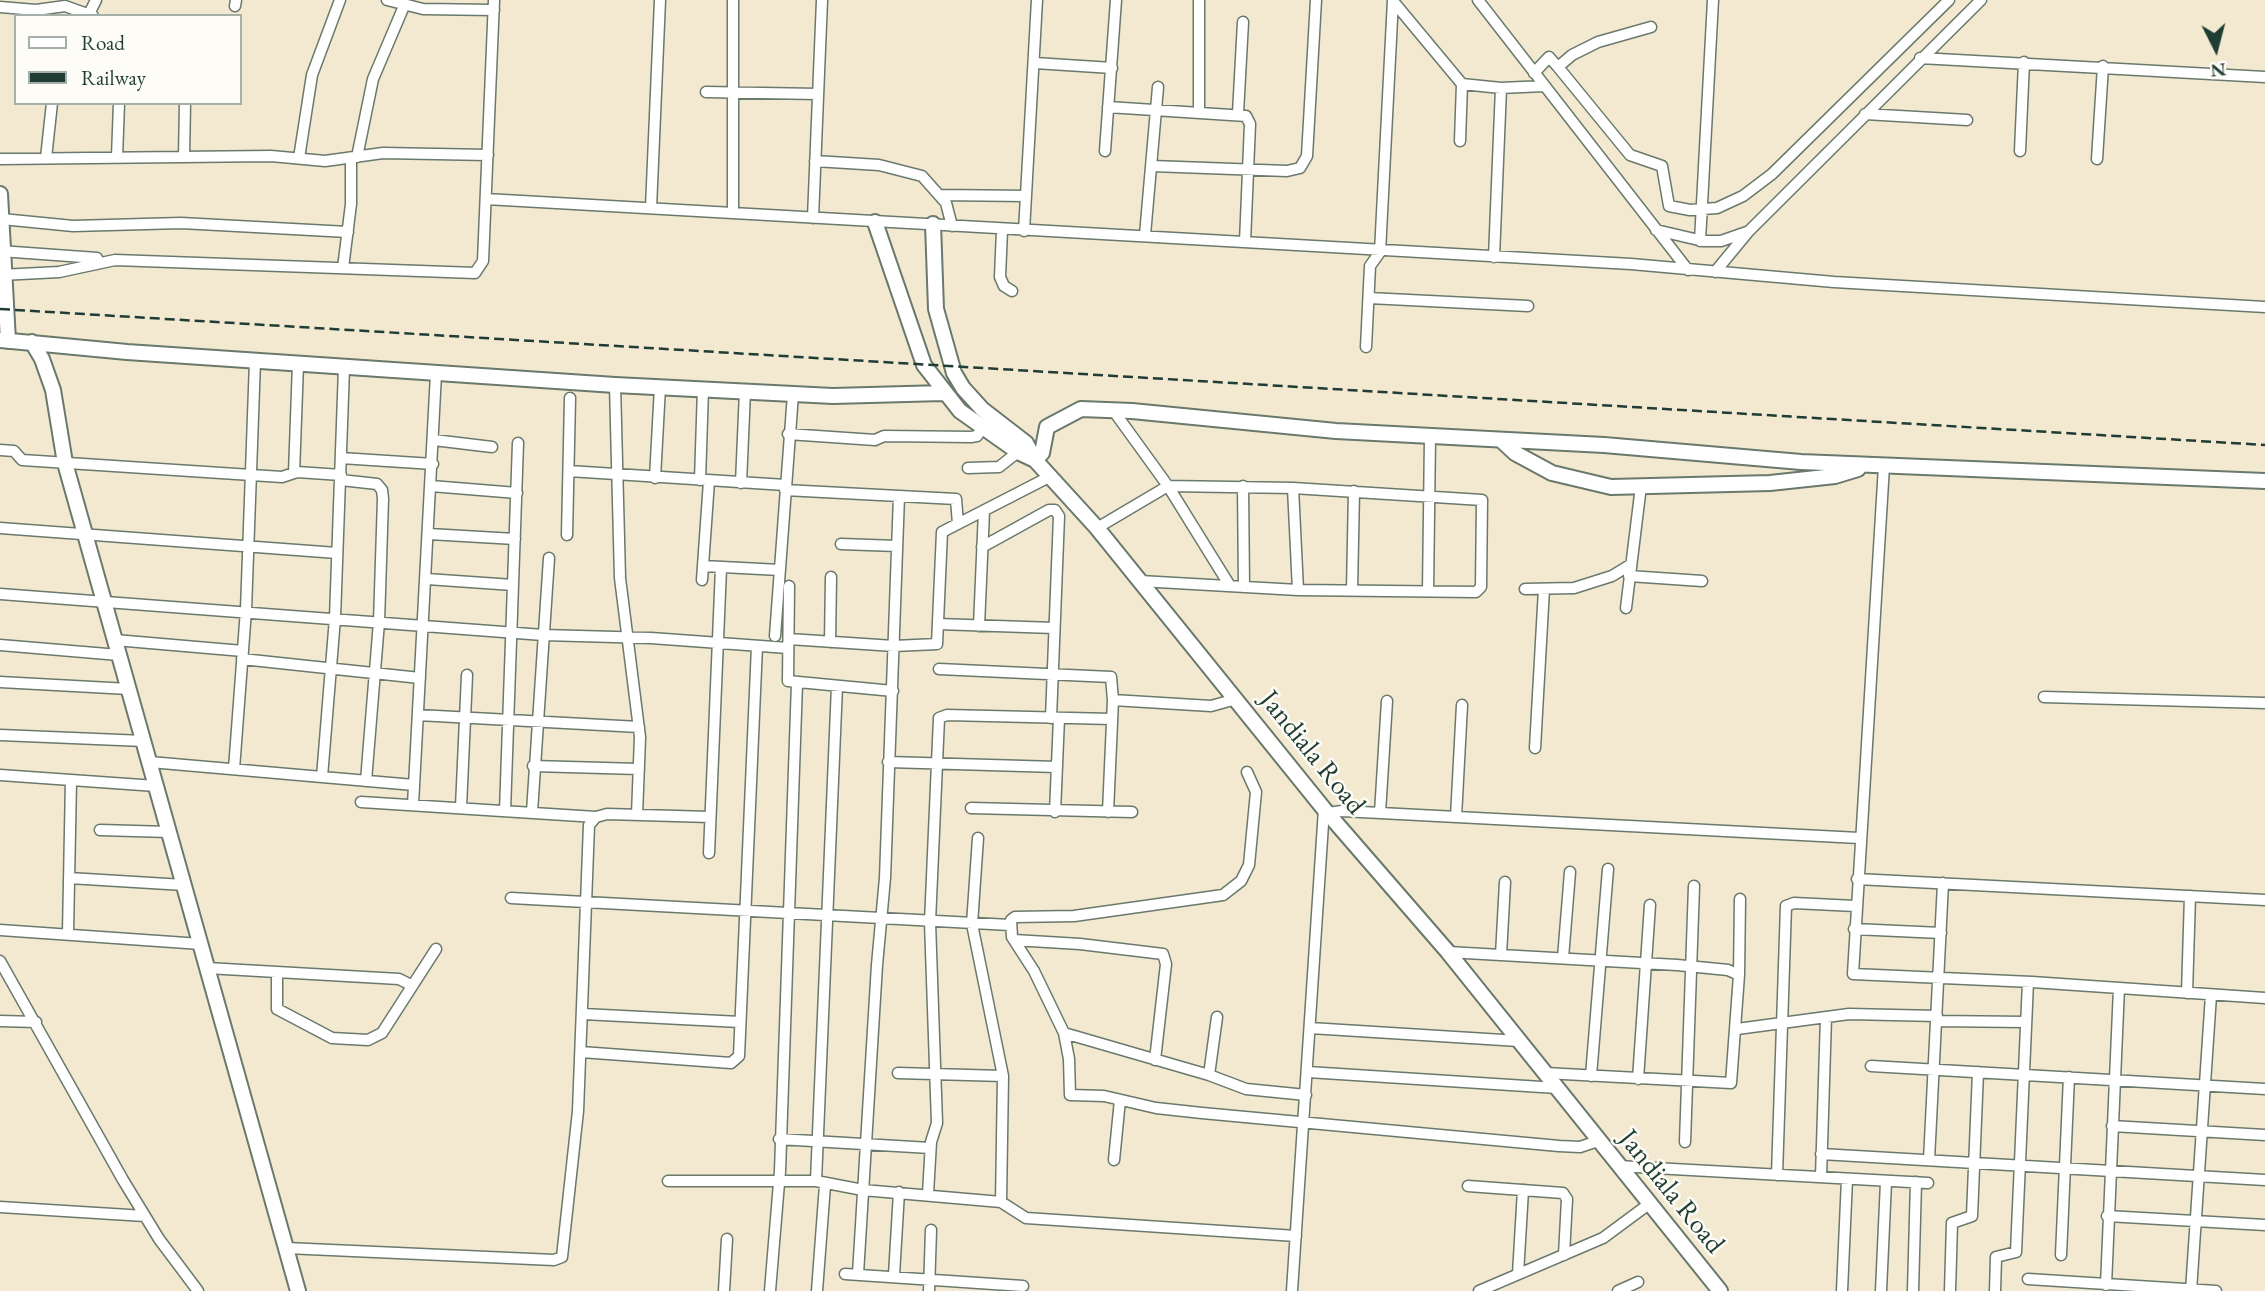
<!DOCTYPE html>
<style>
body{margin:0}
#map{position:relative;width:2265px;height:1291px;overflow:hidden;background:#f3e9d1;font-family:"EB Garamond",serif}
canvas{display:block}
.legend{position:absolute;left:14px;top:14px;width:228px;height:91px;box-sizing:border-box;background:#fdfcf7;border:2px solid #a4b0a9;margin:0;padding:9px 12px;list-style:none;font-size:21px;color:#1f3d34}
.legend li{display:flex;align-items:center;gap:14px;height:35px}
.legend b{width:35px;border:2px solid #a4b0a9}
.north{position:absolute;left:2181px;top:14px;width:70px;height:70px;-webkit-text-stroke:5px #fdfcf7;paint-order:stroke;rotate:174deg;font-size:19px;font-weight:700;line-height:28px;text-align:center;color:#1f3d34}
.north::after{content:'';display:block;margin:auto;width:24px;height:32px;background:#1f3d34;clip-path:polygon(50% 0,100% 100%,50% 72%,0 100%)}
</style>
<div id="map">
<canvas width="2265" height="1291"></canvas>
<ul class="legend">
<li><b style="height:9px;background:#fff"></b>Road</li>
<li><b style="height:9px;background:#1f3d34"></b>Railway</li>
</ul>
<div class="north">N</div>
</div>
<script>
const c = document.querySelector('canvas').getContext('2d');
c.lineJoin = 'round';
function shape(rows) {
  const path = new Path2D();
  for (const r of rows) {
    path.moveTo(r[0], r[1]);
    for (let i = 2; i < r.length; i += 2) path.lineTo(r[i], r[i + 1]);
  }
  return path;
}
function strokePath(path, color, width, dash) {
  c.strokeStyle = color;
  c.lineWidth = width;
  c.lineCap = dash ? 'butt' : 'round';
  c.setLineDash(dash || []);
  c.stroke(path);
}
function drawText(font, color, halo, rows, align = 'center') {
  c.font = font + ' "EB Garamond",serif';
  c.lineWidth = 5;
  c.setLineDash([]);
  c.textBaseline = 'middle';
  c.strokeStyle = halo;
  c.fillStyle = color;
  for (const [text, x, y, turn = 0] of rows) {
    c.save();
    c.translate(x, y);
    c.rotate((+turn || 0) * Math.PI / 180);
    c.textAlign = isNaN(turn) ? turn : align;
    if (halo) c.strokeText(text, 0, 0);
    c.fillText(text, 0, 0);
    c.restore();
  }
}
const street = shape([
 [387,0,423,9,494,10],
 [1199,0,1199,112],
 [1478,0,1688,270],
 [1393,1,1462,84,1501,88,1544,86],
 [235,6,236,0],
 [0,7,36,10,65,6,93,16],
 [89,14,96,0],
 [1920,58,2265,77],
 [1035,63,1112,68],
 [1558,67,1630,155,1662,166,1669,206,1690,210,1717,208,1743,196,1772,174,1949,0],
 [1534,73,1549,57,1558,67,1572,55,1598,42,1651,27],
 [706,92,818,94],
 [1108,107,1246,116,1250,124,1245,242],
 [1238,113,1243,22],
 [1865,114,1967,120],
 [1460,141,1462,84],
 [1105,151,1116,0],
 [2020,151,2024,62],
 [117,157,119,103],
 [184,157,185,103],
 [357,157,373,79,404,6],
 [46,158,52,103],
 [299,158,312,75,340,0],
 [0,159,271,156,325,161,383,153,488,155],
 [2097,159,2103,66],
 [815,161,879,165,922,176,946,203,952,226],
 [1152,166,1287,171,1300,168,1307,156,1316,0],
 [940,195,1026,196],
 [486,199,1631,264,1834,282,2265,307],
 [651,208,660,0],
 [733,213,733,0],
 [813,218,822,0],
 [2,219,73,226,181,223,348,232],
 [1002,230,1000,277,1004,286,1012,291],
 [1656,230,1703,241,1721,241,1747,232],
 [1024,231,1037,0],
 [1145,235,1158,87],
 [1700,241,1713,0],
 [0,251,97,258],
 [1494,257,1501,88],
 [343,268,351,204,351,158],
 [1715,272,1748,232,1981,0],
 [1,275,59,272,115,260,475,273,483,261,494,0],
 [1369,298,1528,306],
 [1366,347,1370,266,1380,252,1393,0],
 [615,385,620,578,640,737,637,815],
 [1113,410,1168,486,1230,586],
 [788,434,875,440,884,436,971,437,977,436,982,428],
 [434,440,492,447],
 [0,450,14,451,22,460,282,477,297,472,341,475],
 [341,458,433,464],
 [1884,466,1853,974,2032,982,2265,998],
 [968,468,999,467,1018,452],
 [569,471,785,485],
 [294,473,298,364],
 [655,478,660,387],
 [341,480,377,484,382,490,383,499,379,622,366,781],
 [700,480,703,389],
 [741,483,745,391],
 [431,486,517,493],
 [1243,486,1244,587],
 [1293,488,1298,590],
 [785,490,956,499,958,524],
 [0,528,337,553],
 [1097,528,1168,486,1293,488,1482,500,1481,587,1476,592,1298,590,1140,581],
 [429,534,515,539],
 [567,535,570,398],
 [841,544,897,546],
 [982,547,1049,510,1055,510,1059,516,1051,718],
 [703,566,780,570],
 [1629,576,1702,581],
 [427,579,513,585],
 [702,580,709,481],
 [789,586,788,681,893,691],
 [1525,589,1574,588,1612,576,1630,565],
 [1352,590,1354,491],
 [1428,591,1430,437],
 [0,594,543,635,651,638,788,648],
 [1626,608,1641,486],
 [938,624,1054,628],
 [979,626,984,511],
 [775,636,793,394],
 [789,639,894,646,937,644,942,532,1051,476],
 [115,640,243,651],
 [830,642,831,577],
 [0,645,119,655],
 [242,659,420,678],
 [939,669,1111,677,1113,700,1108,812],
 [0,682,129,689],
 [2044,697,2265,703],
 [1113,700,1211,706,1236,699],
 [418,715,639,727],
 [0,735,144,741],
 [1535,748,1544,589],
 [150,762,414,785],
 [888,762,1057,767],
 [533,766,639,769],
 [234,769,246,610,255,361],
 [1247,772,1256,792,1249,865,1241,881,1223,895,1074,916,1015,917,1011,920,1012,937,1034,971,1064,1033,1069,1059,1070,1095,1104,1096,1156,1108,1202,1113,1559,1146,1580,1147,1598,1141],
 [0,775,156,786],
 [322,777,335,618,344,368],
 [361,802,596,817],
 [413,805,436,374],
 [461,807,467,675],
 [971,808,1132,812],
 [505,811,518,443],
 [532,812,549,558],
 [1055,812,1059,718],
 [1328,813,1342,811,1859,838],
 [1380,813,1387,701],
 [1456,817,1462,705],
 [100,830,169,832],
 [978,838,972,924,1003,1076,1001,1202],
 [709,853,721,568],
 [69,878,184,885],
 [1857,879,2265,900],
 [511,898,1010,925],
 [1854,929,1941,933],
 [0,930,201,944],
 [68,933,71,780],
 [1014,940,1080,944,1163,954,1166,964,1155,1060],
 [1448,952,1677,965,1728,970,1739,975,1731,1083,1545,1073],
 [1501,955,1505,882],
 [1563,958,1570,872],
 [0,961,123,1180,159,1239,198,1291],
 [207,968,399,979,411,985],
 [277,972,277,1009,332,1038,368,1040,382,1033,436,949],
 [1739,975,1740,899],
 [2187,993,2190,896],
 [583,1014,740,1022],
 [0,1021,36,1022],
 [1936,1021,2026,1022],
 [1310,1028,1519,1041],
 [1737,1029,1849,1014,1937,1016],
 [1064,1033,1209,1075,1246,1089,1306,1095],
 [581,1052,731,1063,739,1056,757,646],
 [1871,1066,2265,1089],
 [1308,1072,1557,1088],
 [898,1073,1003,1076],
 [1209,1075,1217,1017],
 [1591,1076,1608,869],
 [1638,1079,1650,905],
 [2112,1126,2265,1135],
 [779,1139,930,1148],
 [1685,1142,1694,886],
 [1821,1154,2265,1180],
 [1114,1160,1120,1100],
 [1929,1160,1943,883],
 [1618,1166,1928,1183],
 [1777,1175,1786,906,1794,903,1855,906],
 [1821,1177,1826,1017],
 [668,1181,816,1181,863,1190,1001,1202,1026,1218,1296,1236],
 [816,1181,837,686],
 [1468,1186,1563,1193,1567,1199,1564,1255],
 [928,1194,931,1142,937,1123,930,922,939,718,947,715,1112,719],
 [0,1207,145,1216],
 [2107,1216,2265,1225],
 [286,1248,554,1260,562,1257,578,1111,589,825,596,817,607,814,710,817],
 [2061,1255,2069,1077],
 [845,1274,1023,1286],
 [858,1274,877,965,885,878,899,496],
 [1518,1274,1523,1190],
 [894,1275,899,1192],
 [2028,1279,2216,1291],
 [2106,1285,2119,988],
 [724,1291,727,1239],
 [770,1291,780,1171,797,683],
 [817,1291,825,1185],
 [929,1291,931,1230],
 [1292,1291,1324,809],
 [1479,1291,1603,1238,1649,1204],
 [1618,1291,1638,1282],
 [1842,1291,1847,1179],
 [1881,1291,1886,1182],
 [1913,1291,1916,1182],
 [1950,1291,1952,1223,1972,1216,1978,1072],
 [1995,1291,1996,1257,2016,1252,2028,982],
 [2191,1291,2211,995]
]);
const secondary = shape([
 [0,194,8,341],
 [875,222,924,365,960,411,1018,452,1035,460],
 [933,224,936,309,954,373,963,388,982,409,1026,443,1035,460,1097,528,1324,809,1448,952,1720,1291],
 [0,340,127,352,615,385,833,396,943,393],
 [32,342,42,359,53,390,65,463,298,1291],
 [1501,440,1515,453,1552,473,1611,487,1770,483,1835,476,1858,469],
 [1035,460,1042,453,1047,427,1081,409,1132,411,1336,431,1604,445,1801,462,2265,481]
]);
const rail = shape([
 [0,309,2265,445]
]);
const streetNames = [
 ["Jandiala Road",1312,753,51],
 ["Jandiala Road",1671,1192,51]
];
strokePath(street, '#69796b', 13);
strokePath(secondary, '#69796b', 18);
strokePath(street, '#fff', 10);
strokePath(secondary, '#fff', 14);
strokePath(rail, '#1f3d34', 2.5, [10, 5]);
drawText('28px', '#1f3d34', '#fdfcf7', streetNames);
</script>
